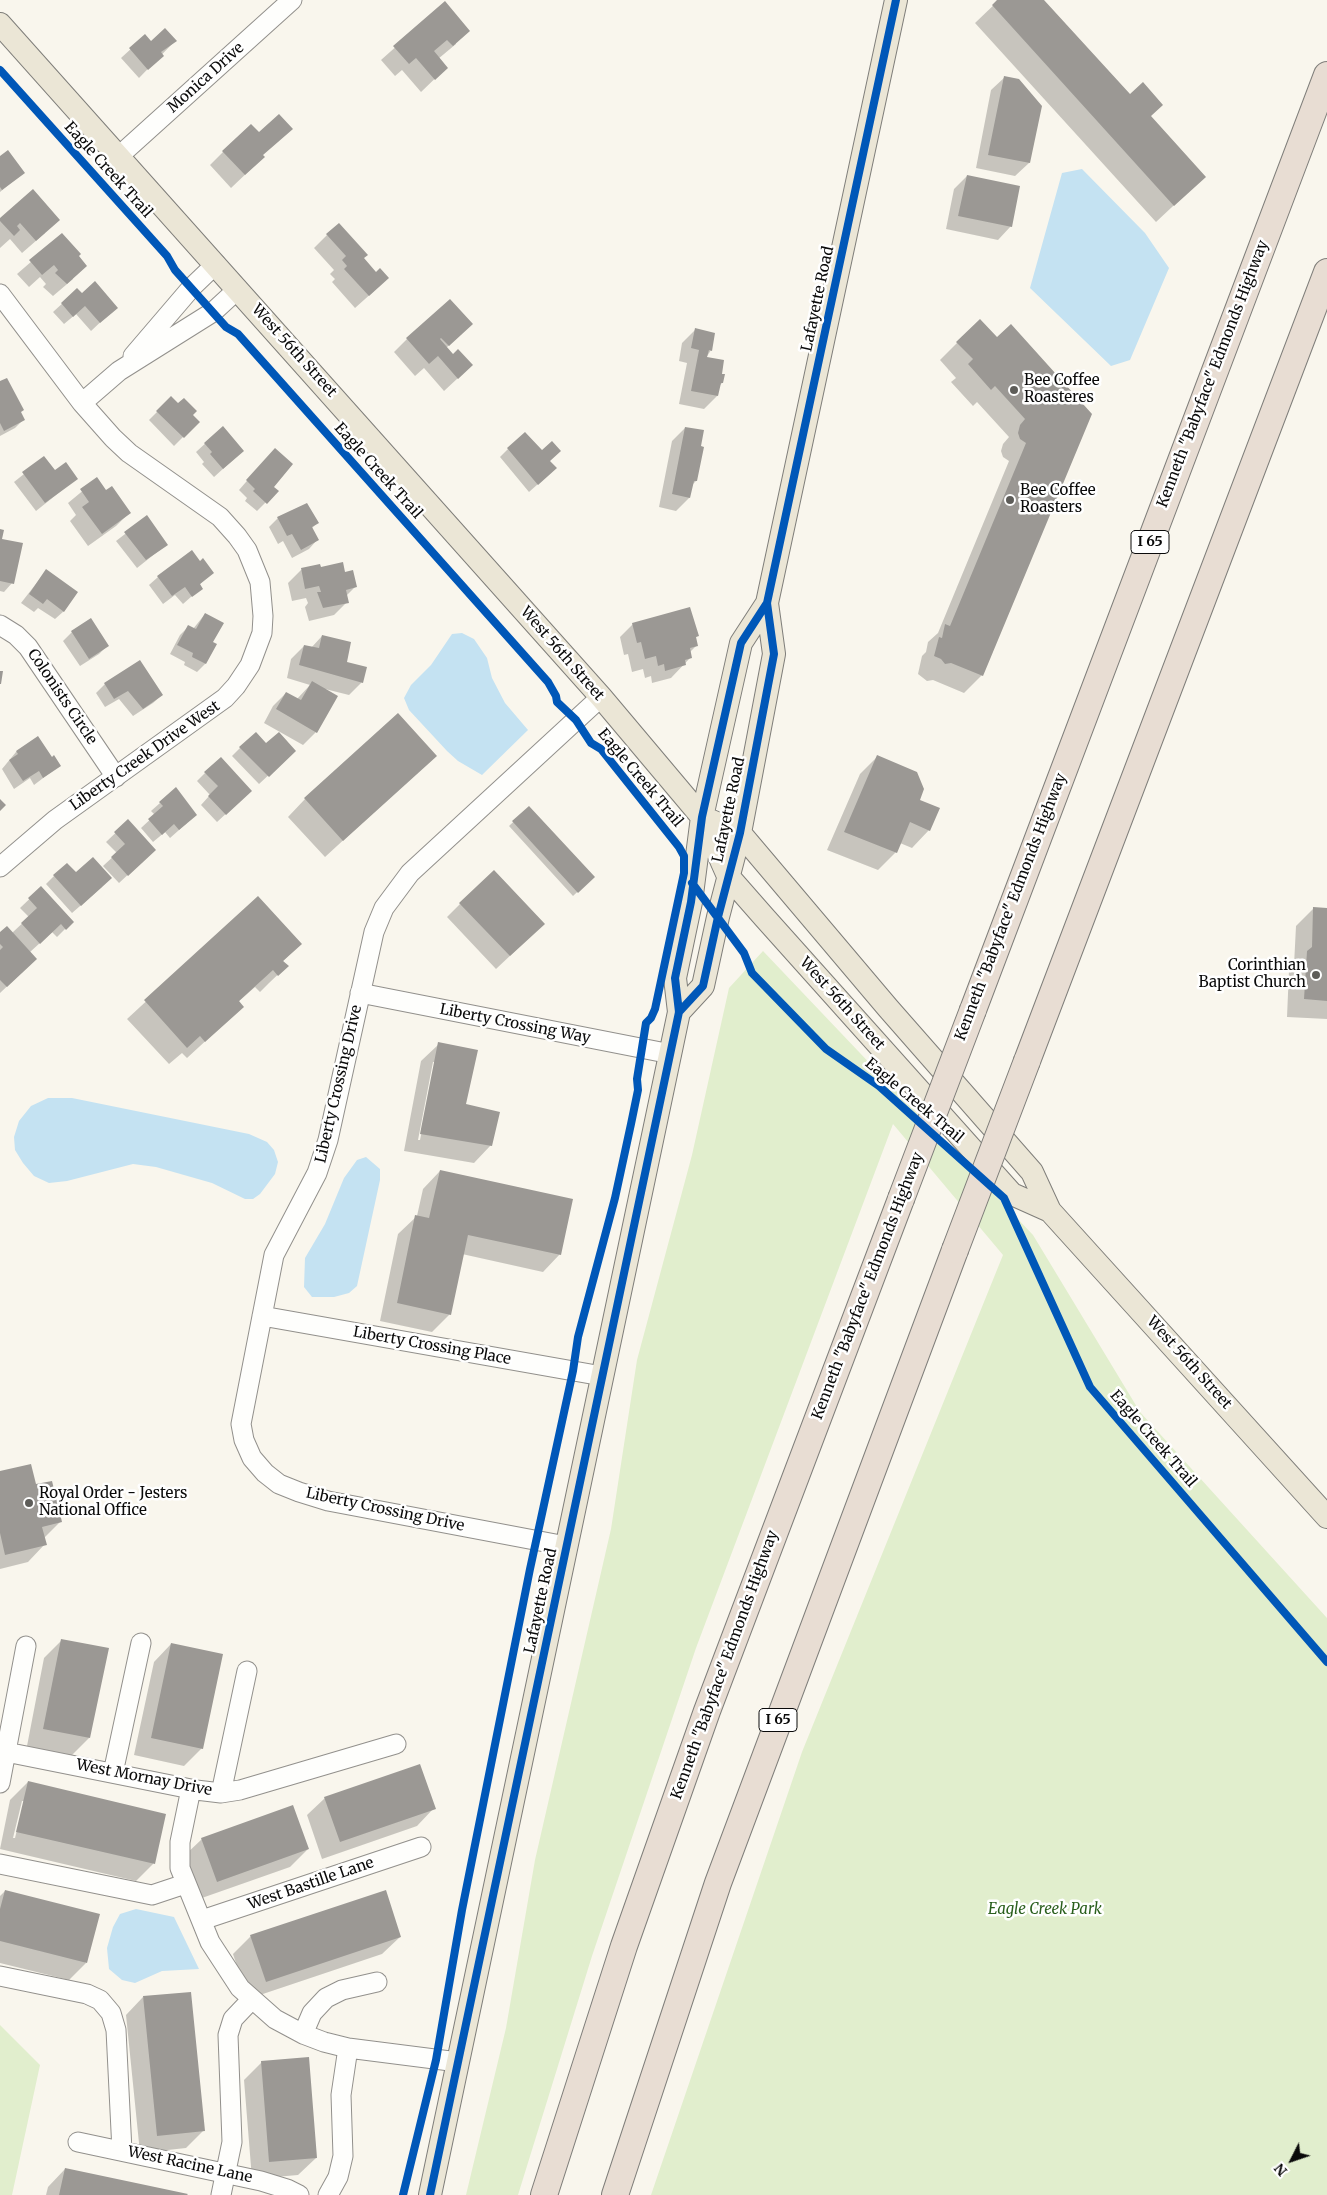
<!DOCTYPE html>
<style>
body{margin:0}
#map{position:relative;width:1327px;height:2195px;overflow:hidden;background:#f9f6ed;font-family:Merriweather,serif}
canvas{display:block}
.north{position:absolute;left:1267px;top:2135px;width:50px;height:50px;-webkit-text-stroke:4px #fff;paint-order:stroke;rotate:229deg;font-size:14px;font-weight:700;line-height:20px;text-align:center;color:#0a0a0a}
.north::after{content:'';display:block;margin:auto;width:18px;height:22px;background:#0a0a0a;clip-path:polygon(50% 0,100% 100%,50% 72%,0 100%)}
</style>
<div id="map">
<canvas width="1327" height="2195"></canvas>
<div class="north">N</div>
</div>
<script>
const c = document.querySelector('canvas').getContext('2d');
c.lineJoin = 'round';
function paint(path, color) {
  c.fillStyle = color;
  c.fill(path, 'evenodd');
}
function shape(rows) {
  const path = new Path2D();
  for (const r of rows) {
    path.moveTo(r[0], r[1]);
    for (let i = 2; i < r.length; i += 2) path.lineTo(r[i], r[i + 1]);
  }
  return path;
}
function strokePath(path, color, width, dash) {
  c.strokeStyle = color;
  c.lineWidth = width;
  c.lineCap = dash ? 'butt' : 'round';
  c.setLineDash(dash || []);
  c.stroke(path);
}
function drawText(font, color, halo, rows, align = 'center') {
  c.font = font + ' Merriweather,serif';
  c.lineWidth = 5;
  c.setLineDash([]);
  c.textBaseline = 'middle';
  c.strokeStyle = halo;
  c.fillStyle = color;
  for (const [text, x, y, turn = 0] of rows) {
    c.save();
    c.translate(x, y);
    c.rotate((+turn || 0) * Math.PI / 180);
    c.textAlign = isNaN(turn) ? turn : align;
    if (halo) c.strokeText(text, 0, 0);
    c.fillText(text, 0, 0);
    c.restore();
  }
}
const green = shape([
 [763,951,1033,1235,1140,1412,1327,1618,1327,2195,651,2195,802,1752,1003,1255,893,1124,696,1648,592,1956,518,2195,466,2195,506,2028,535,1860,611,1529,637,1360,692,1155,729,988],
 [0,2025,40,2065,12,2195,0,2195]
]);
const water = shape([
 [1082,169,1145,233,1169,268,1130,360,1111,366,1030,288,1062,173],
 [462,633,474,639,487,658,492,678,505,703,528,730,482,775,458,761,447,751,409,710,404,698,411,685,431,665,452,634],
 [48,1098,72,1098,249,1134,267,1142,274,1150,278,1162,275,1174,260,1194,253,1199,245,1199,212,1183,156,1167,133,1164,67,1181,49,1183,34,1176,23,1163,15,1150,14,1137,19,1121,31,1106],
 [366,1157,380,1169,380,1180,357,1286,349,1293,334,1297,312,1297,304,1287,305,1258,325,1224,344,1178,357,1160],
 [136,1909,174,1917,199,1969,162,1971,135,1983,122,1980,109,1969,107,1948,113,1927,120,1914]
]);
const shadow = shape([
 [999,0,1042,0,1204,177,1156,222,975,23],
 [445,3,456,44,438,59,446,68,421,92,402,70,395,76,381,60],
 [145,36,151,43,175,41,139,78,121,58],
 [1005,77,1040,106,1029,163,1015,176,976,168,991,90],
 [259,134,262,156,250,170,231,188,210,165,223,152],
 [0,157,23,173,0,192],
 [967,176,1011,226,998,240,946,229,954,189],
 [33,191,45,233,22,253,10,239,0,248,0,220],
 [62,235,73,279,53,296,43,287,46,284,40,277,29,287,17,274],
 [327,235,362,258,376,273,374,291,355,308,332,282,335,279,330,274,334,270,314,248],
 [77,290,107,316,91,331,76,314,64,324,53,312],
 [695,330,711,350,706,358,720,375,722,383,719,386,717,396,704,409,679,404,687,363,679,361,682,343],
 [458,337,446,348,458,378,444,391,424,368,415,376,394,352,407,339],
 [997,339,1091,414,982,675,964,693,933,680,927,681,918,674,922,656,926,652,928,642,938,633,1009,461,1003,457,1001,451,1003,444,1009,437,977,402,973,406,951,382,956,378,940,360,957,343],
 [0,383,23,420,15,428,0,436],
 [171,398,198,422,174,446,149,420],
 [222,428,234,459,214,477,202,464,204,462,196,452],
 [685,428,696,481,692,485,689,498,676,511,659,507,672,441],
 [508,449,549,461,547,476,529,492,500,457],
 [44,458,54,472,76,479,36,511,14,482],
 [267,458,272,487,277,491,257,511,245,501,247,498,239,490],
 [97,479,106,492,129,513,116,526,88,546,70,521,76,515,68,503],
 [307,505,317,523,311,529,317,540,309,549,292,558,283,541,278,544,269,527,278,518],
 [147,517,166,545,137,568,116,541],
 [0,531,0,540,12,583,4,592,0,591],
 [199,563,212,573,199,585,201,588,183,604,175,595,163,604,149,585,158,577],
 [319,566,320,569,344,573,355,587,346,596,347,602,334,615,309,621,305,607,308,603,306,598,292,601,288,583,301,570],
 [46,571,64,611,55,619,38,608,34,612,21,603],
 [205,614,211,643,215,645,205,664,197,672,184,665,185,662,170,654,180,635,189,626,193,629],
 [633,624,697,636,695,639,697,645,690,652,691,657,671,678,652,683,651,676,645,678,643,669,632,672,628,654,624,655,620,637],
 [72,632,107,646,99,654,80,666,63,641],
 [322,636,362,682,349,695,325,689,316,732,303,745,264,723,273,706,286,693,297,699,310,685,287,678,291,659,304,646,311,648],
 [105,684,162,695,153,703,133,716,119,699,105,707,96,693],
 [38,738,51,758,59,766,34,785,30,778,14,789,2,769,16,752],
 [266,745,286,759,259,784,232,756,240,748],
 [435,756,325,857,288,817,305,799],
 [878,756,918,800,929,830,912,848,900,843,896,852,878,870,827,850,860,774],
 [205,773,242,799,217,822,201,805,210,795,197,781],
 [160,803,187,823,170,838,165,832,153,842,141,828,155,815,151,811],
 [529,807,593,877,573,896,509,826],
 [128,821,146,858,119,883,103,866,117,853,106,842],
 [54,876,102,887,72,913,46,884],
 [41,888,72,922,57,937,52,932,30,952,36,959,0,993,0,933,12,933,29,917,20,908],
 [258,898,300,944,283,961,287,966,269,983,260,992,255,987,238,1002,224,1024,187,1058,182,1053,169,1064,127,1019],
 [460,904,530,937,496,969,447,917],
 [1314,908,1327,909,1327,1019,1287,1017,1289,970,1294,965,1296,926],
 [439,1044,465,1105,491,1145,474,1163,404,1151,421,1061],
 [433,1062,436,1062,420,1140,418,1140],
 [440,1171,560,1254,543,1272,462,1254,450,1314,432,1332,380,1321,398,1234,417,1216,423,1189],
 [0,1473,35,1486,61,1521,44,1538,45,1544,28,1562,0,1569],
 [62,1640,89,1738,72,1755,27,1746,44,1658],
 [171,1644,202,1748,184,1766,134,1755,154,1662],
 [28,1782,165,1815,153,1864,136,1881,0,1849,10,1800],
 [22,1801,24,1801,15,1838,13,1838],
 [325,1798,434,1808,417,1826,322,1859,307,1815],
 [202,1839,308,1849,290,1867,199,1899,184,1856],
 [5,1891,86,1963,69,1980,0,1963,0,1896],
 [251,1936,400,1937,382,1954,248,1999,233,1954],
 [143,1997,204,2130,186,2148,140,2153,126,2015],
 [262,2062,316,2158,298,2175,252,2179,244,2080],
 [65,2169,186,2195,46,2195,48,2187]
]);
const building = shape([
 [997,0,1044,0,1130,94,1143,82,1163,105,1151,116,1206,177,1174,206,992,5],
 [445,1,470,31,453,46,447,40,434,51,448,68,435,80,416,58,409,64,393,46],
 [165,28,177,41,161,52,164,56,148,70,129,48,145,34,151,41],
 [1004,76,1019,79,1042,106,1030,163,988,155],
 [279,114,293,129,263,155,265,157,245,175,222,151,251,124,259,132],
 [8,150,25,173,2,190,0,187,0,156],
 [967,175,1020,186,1012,227,958,216],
 [33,189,60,220,36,241,20,223,17,226,20,230,14,236,0,221,0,218],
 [339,223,368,255,364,258,376,272,380,268,389,278,369,296,344,269,347,266,342,260,346,256,326,234],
 [62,233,81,254,79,256,87,266,67,284,55,273,58,270,54,265,42,275,29,260],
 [95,281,118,308,100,323,85,306,73,317,61,303,77,288,82,293],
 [450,299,473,324,449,346,441,338,440,339,453,354,458,349,473,365,458,379,438,356,429,364,406,338],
 [980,319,997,337,1011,324,1092,414,983,676,951,663,945,664,941,659,934,656,939,637,942,638,945,624,950,626,1026,443,1020,439,1018,433,1020,425,1025,419,995,386,991,390,968,364,973,359,956,342],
 [695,328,715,333,712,351,709,350,707,357,724,360,722,374,725,374,723,383,721,383,718,396,691,391,699,350,691,348],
 [7,378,24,410,21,412,25,420,4,431,0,423,0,381],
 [171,396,178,403,184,398,197,411,193,415,200,422,184,438,156,411],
 [223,426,244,451,223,469,210,454,212,452,204,443],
 [685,427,704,430,701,446,704,447,697,481,694,481,690,498,672,494],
 [525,432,542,450,552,441,561,451,550,461,557,468,538,485,507,448],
 [275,448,293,464,274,487,279,491,267,504,253,491,255,489,246,480],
 [44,456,55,470,66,462,78,479,45,503,22,472],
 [97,477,106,490,112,486,131,513,102,534,82,507,89,502,80,489],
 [307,503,319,523,312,527,319,540,301,550,292,534,287,536,277,517],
 [147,515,168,545,146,560,124,532],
 [0,529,4,530,2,539,23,543,14,584,0,581],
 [192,550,200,561,203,558,214,573,200,584,203,589,192,597,185,587,172,596,157,576],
 [343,562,345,572,353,570,357,587,346,590,349,603,323,608,317,592,321,592,319,586,305,589,301,568,320,564,321,567],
 [46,569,78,592,64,612,47,599,43,604,29,594],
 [690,607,699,636,696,637,698,646,690,648,692,658,685,660,686,665,665,671,664,664,658,666,656,656,645,659,641,642,637,643,632,623],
 [205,613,224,623,213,642,217,644,206,664,192,657,193,653,177,645,188,625,196,629],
 [91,618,109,646,89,659,71,631],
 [322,635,351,642,347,662,367,667,363,683,299,665,304,645,319,648],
 [140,660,163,695,143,709,128,691,114,699,104,683],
 [0,671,3,671,1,684,0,684],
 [312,681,338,696,317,733,276,709,286,692,301,700],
 [398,713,437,756,343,841,304,798],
 [256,732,266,743,279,732,296,751,269,777,239,747],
 [38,736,52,757,54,755,61,766,43,778,39,771,23,781,9,760,18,754,16,751],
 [877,755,917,772,924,789,920,800,940,808,930,831,910,822,897,853,844,832],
 [221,757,252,791,226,815,208,796,218,786,204,772],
 [176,787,197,815,179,830,174,824,162,835,148,819,163,806,159,802],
 [0,799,6,805,0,811],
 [529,806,595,877,578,893,512,821],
 [128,819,156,850,128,876,111,857,125,844,114,832],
 [93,857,112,878,81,906,53,875,67,863,76,872],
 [494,870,545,924,510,956,459,903],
 [41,886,74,922,66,930,61,924,40,944,21,923,37,908,28,898],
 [258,896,302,944,283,961,289,966,278,976,273,970,239,1001,244,1007,205,1042,200,1036,187,1048,144,1000],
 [1313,907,1327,908,1327,1001,1304,999,1307,951,1312,947],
 [7,926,37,959,7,987,0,980,0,950,3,947,0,944,0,932],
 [438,1042,478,1050,466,1104,500,1112,492,1146,420,1134],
 [440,1170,573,1199,561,1255,468,1235,451,1315,397,1303,415,1215,429,1218],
 [31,1464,36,1484,52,1481,62,1522,42,1527,47,1545,5,1555,0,1533,0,1471],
 [61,1639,109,1648,90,1738,43,1729],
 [171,1643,223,1654,203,1749,151,1738],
 [420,1764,436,1809,340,1842,324,1797],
 [28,1781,166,1814,155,1864,16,1832],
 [293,1805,309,1849,217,1882,201,1838],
 [5,1890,100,1914,87,1963,0,1941,0,1909],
 [386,1890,401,1937,266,1982,250,1935],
 [191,1992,205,2131,157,2136,143,1996],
 [309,2057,317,2158,269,2162,261,2061],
 [65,2168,188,2194,187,2195,59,2195]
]);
const minor = shape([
 [119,156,292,0],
 [0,294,82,403,113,438,129,453,220,517,237,536,247,550,260,582,263,616,262,633,250,665,236,686,225,698,55,820,0,867],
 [133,356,192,287,216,264],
 [82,403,119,371,213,312,238,289],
 [0,625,16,635,28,647,116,777],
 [360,993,671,1054],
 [262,1316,602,1376],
 [566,1546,328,1501,299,1492,279,1484,265,1473,252,1458,244,1440,241,1424,274,1255,317,1173,328,1140,374,932,384,908,410,873,601,697],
 [6,1752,196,1790,221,1793,240,1790,396,1744],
 [113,1773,141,1643],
 [0,1783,26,1646],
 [191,1789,180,1842,180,1868,210,1942,240,1988,275,2019,303,2034,324,2042,348,2048,458,2062],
 [221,1793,247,1671],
 [0,1864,152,1895,185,1884],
 [202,1920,421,1847],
 [0,1976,87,1994,100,2000,111,2013,116,2030,122,2151],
 [303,2034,312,2013,326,1998,342,1990,377,1982],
 [78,2142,261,2181,287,2189,299,2195],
 [221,2195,232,2142,228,2035,233,2019,252,1999],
 [328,2195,338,2177,343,2156,341,2095,348,2048]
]);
const major = shape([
 [0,24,601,697,702,817,728,876,764,917,1012,1194,1050,1211],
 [702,817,740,833,888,1008,1032,1172,1050,1211,1327,1517],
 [679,1012,703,986,718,917,740,833,774,654,767,603,896,0],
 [430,2195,679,1012,675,978,691,902,702,817,741,643,767,603]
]);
const highway = shape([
 [973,1010,1327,75],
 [1027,1061,1327,272],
 [544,2195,624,1946,707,1711,901,1199],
 [615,2195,718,1883,955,1250]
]);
const highwayBridge = shape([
 [901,1199,973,1010],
 [955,1250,1027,1061]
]);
const cycleway = shape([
 [0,70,167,256,175,270,226,327,238,334,548,682,556,696,557,702,576,720,591,743,601,749,679,847,684,856,684,873,655,1009,651,1018,646,1023,637,1079,638,1090,631,1124,615,1198,578,1337,573,1371,530,1569,462,1910,436,2060,403,2195],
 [692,883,744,953,752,973,826,1049,879,1086,1004,1198,1090,1387,1327,1662],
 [679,1012,703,986,718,917,740,833,774,654,767,603,896,0],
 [430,2195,679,1012,675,978,691,902,702,817,741,643,767,603]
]);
const markers = [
 [1014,390,5,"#5e5d59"],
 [1010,500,5,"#5e5d59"],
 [1316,975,5,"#5e5d59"],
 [29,1503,5,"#5e5d59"]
];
const shields = [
 [1150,542,38],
 [778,1720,38]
];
const shieldNames = [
 ["I 65",1150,542],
 ["I 65",778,1720]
];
const streetNames = [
 ["Monica Drive",206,78,-42],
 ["Eagle Creek Trail",108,170,48],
 ["Lafayette Road",818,299,-78],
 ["West 56th Street",294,351,48],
 ["Kenneth \"Babyface\" Edmonds Highway",1213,374,-69],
 ["Eagle Creek Trail",378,471,48],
 ["West 56th Street",562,654,49],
 ["Colonists Circle",62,697,56],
 ["Liberty Creek Drive West",145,756,-35],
 ["Eagle Creek Trail",640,778,50],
 ["Lafayette Road",729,810,-78],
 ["Kenneth \"Babyface\" Edmonds Highway",1011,907,-69],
 ["West 56th Street",842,1004,48],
 ["Liberty Crossing Way",515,1024,11],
 ["Liberty Crossing Drive",339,1084,-77],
 ["Eagle Creek Trail",914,1101,40],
 ["Kenneth \"Babyface\" Edmonds Highway",868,1286,-69],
 ["Liberty Crossing Place",432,1346,10],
 ["West 56th Street",1189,1363,48],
 ["Eagle Creek Trail",1153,1439,49],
 ["Liberty Crossing Drive",385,1510,12],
 ["Lafayette Road",541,1601,-78],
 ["Kenneth \"Babyface\" Edmonds Highway",725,1665,-70],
 ["West Mornay Drive",144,1778,11],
 ["West Bastille Lane",311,1884,-19],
 ["West Racine Lane",190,2165,12]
];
const poiNames = [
 ["Bee Coffee",1024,381],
 ["Roasteres",1024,398],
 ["Bee Coffee",1020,491],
 ["Roasters",1020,508],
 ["Corinthian",1306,966,"right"],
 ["Baptist Church",1306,983,"right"],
 ["Royal Order - Jesters",39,1494],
 ["National Office",39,1511]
];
const parkNames = [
 ["Eagle Creek Park",1045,1910]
];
paint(green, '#e1eecd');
paint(water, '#c4e2f2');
paint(shadow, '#0003');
paint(building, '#9b9894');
strokePath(minor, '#92908c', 21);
strokePath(major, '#7f7e7a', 24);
strokePath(highway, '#7f7e7a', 28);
strokePath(minor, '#fefefc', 19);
strokePath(major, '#ebe6d6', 22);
strokePath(highway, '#e8ddd3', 26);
strokePath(highwayBridge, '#7f7e7a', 28, []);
strokePath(highwayBridge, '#e8ddd3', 26);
strokePath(cycleway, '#0057b8', 8);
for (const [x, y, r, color] of markers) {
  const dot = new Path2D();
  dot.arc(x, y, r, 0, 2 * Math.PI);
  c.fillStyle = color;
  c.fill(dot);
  strokePath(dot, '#fff', 2);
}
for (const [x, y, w] of shields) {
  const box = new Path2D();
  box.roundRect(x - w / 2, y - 11.5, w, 23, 4);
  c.fillStyle = '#fff';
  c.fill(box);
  strokePath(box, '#0a0a0a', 1);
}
drawText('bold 14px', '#0a0a0a', null, shieldNames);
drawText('15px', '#0a0a0a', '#fff', streetNames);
drawText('15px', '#0a0a0a', '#fff', poiNames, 'left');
drawText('italic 15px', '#2a5f1d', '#fff', parkNames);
</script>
